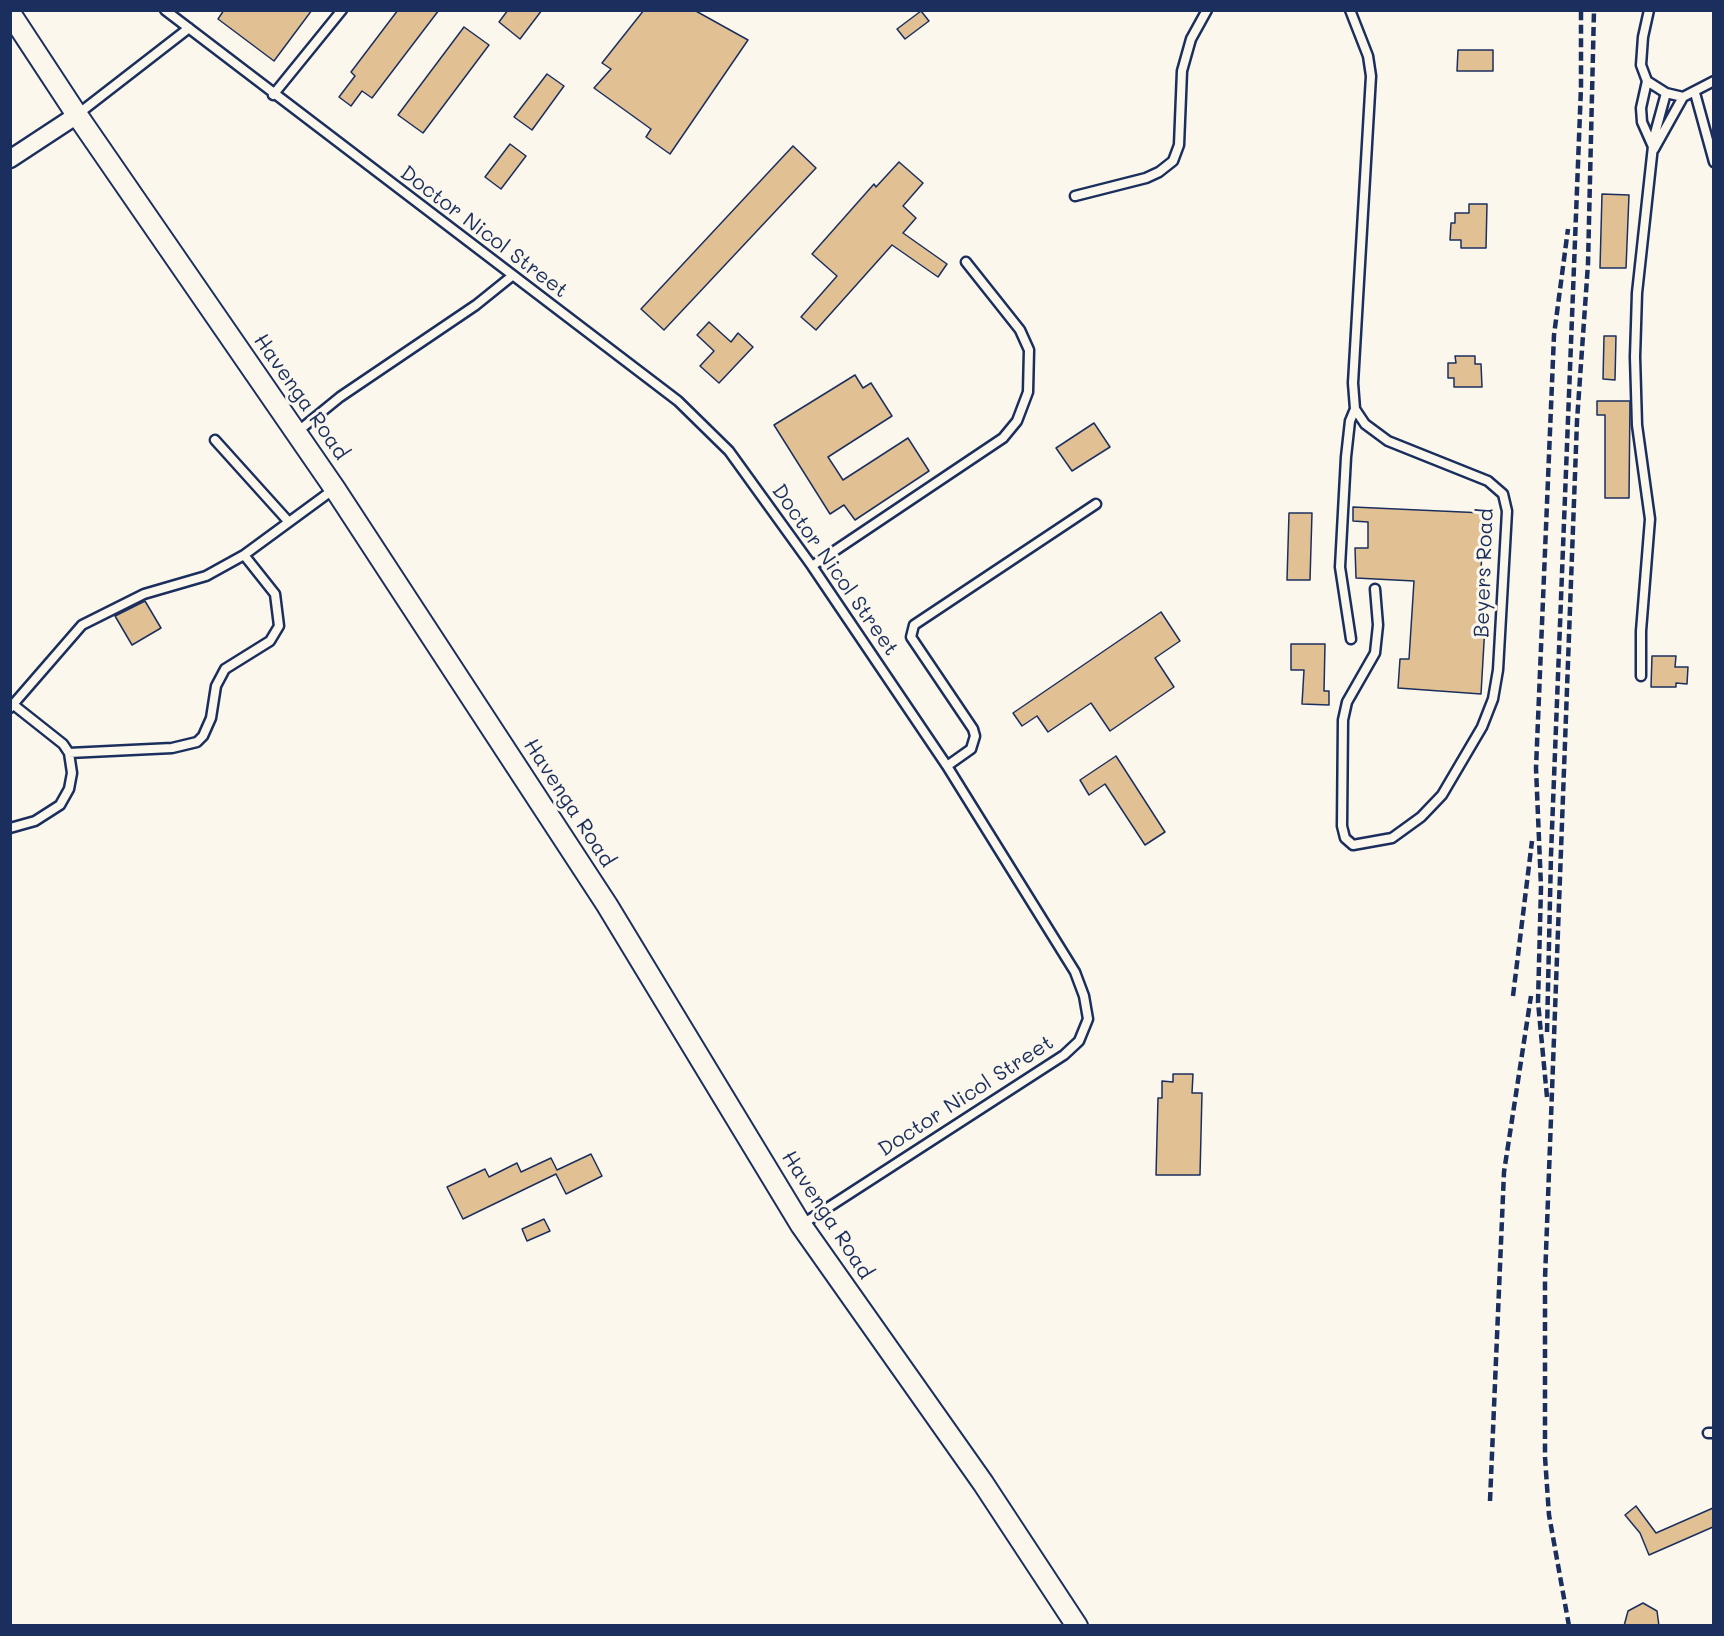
<!DOCTYPE html>
<style>
body{margin:0}
#map{position:relative;width:1724px;height:1636px;overflow:hidden;background:#fbf7ec;font-family:Mali,sans-serif}
canvas{display:block}
.frame{position:absolute;inset:0;border:12px solid #1b2f5e;pointer-events:none}
</style>
<div id="map">
<canvas width="1724" height="1636"></canvas>
<div class="frame"></div>
</div>
<script>
const c = document.querySelector('canvas').getContext('2d');
c.lineJoin = 'round';
function paint(path, color) {
  c.fillStyle = color;
  c.fill(path, 'evenodd');
}
function shape(rows) {
  const path = new Path2D();
  for (const r of rows) {
    path.moveTo(r[0], r[1]);
    for (let i = 2; i < r.length; i += 2) path.lineTo(r[i], r[i + 1]);
  }
  return path;
}
function strokePath(path, color, width, dash) {
  c.strokeStyle = color;
  c.lineWidth = width;
  c.lineCap = dash ? 'butt' : 'round';
  c.setLineDash(dash || []);
  c.stroke(path);
}
function drawText(font, color, halo, rows, align = 'center') {
  c.font = font + ' Mali,sans-serif';
  c.lineWidth = 6;
  c.setLineDash([]);
  c.textBaseline = 'middle';
  c.strokeStyle = halo;
  c.fillStyle = color;
  for (const [text, x, y, turn = 0] of rows) {
    c.save();
    c.translate(x, y);
    c.rotate((+turn || 0) * Math.PI / 180);
    c.textAlign = isNaN(turn) ? turn : align;
    if (halo) c.strokeText(text, 0, 0);
    c.fillText(text, 0, 0);
    c.restore();
  }
}
const building = shape([
 [224,10,312,10,274,61,218,19,224,10],
 [398,10,439,10,372,98,362,91,351,106,339,97,355,76,351,72,398,10],
 [508,10,542,10,520,39,499,22,508,10],
 [644,10,694,10,748,40,670,154,646,137,651,129,594,88,611,69,602,63,644,10],
 [921,11,929,21,905,39,897,29,921,11],
 [464,27,489,45,423,133,398,115,464,27],
 [1458,50,1493,50,1493,71,1457,71,1458,50],
 [547,74,564,86,532,130,514,117,547,74],
 [510,144,526,156,501,189,485,177,510,144],
 [793,146,816,168,664,330,641,309,793,146],
 [899,162,923,183,903,206,916,218,903,233,947,264,938,277,892,245,816,330,801,317,837,276,812,254,874,184,876,187,899,162],
 [1602,194,1629,195,1626,268,1600,268,1602,194],
 [1469,204,1487,204,1486,248,1461,248,1461,240,1450,240,1451,223,1455,223,1455,213,1469,213,1469,204],
 [709,322,731,342,738,333,753,347,719,383,700,366,714,351,697,335,709,322],
 [1604,336,1616,336,1615,380,1603,379,1604,336],
 [1455,356,1475,356,1475,364,1481,364,1482,387,1454,387,1454,378,1448,378,1448,363,1456,363,1455,356],
 [855,375,863,388,871,383,892,416,828,457,843,480,908,438,929,471,855,520,844,505,830,514,774,425,855,375],
 [1597,401,1630,401,1629,498,1605,498,1605,415,1597,415,1597,401],
 [1094,423,1110,447,1072,471,1056,448,1094,423],
 [1353,507,1484,513,1481,570,1484,570,1482,607,1486,608,1481,694,1398,688,1400,659,1409,659,1414,581,1356,578,1355,548,1368,548,1368,522,1353,521,1353,507],
 [1289,513,1312,513,1310,580,1287,580,1289,513],
 [145,601,161,628,132,645,115,616,145,601],
 [1161,612,1180,641,1155,658,1174,687,1110,731,1091,703,1048,732,1037,716,1022,726,1013,713,1161,612],
 [1291,644,1325,644,1324,691,1329,691,1329,705,1302,704,1304,670,1291,670,1291,644],
 [1652,656,1676,656,1675,667,1688,667,1687,684,1676,683,1676,687,1651,687,1652,656],
 [1116,756,1165,832,1145,845,1105,784,1089,795,1080,780,1116,756],
 [1173,1074,1193,1074,1192,1093,1202,1093,1200,1175,1156,1175,1158,1098,1162,1098,1162,1081,1173,1082,1173,1074],
 [591,1154,602,1176,566,1194,556,1174,463,1219,447,1187,485,1169,489,1177,517,1163,521,1172,551,1158,557,1170,591,1154],
 [544,1219,550,1231,527,1241,522,1229,544,1219],
 [1636,1506,1656,1533,1713,1508,1713,1527,1649,1555,1640,1533,1625,1515,1636,1506],
 [1643,1603,1657,1611,1659,1626,1624,1626,1628,1611,1643,1603]
]);
const service = shape([
 [165,10,678,401,729,451,812,566,947,766,1075,972,1084,996,1088,1019,1079,1041,1064,1055,801,1225],
 [1350,10,1368,56,1371,76,1353,383,1355,409,1365,424,1388,441,1488,481,1503,494,1507,511,1498,670,1493,699,1482,727,1442,795,1421,817,1392,838,1353,845,1345,838,1342,826,1343,720,1347,702,1375,653,1378,625,1375,589],
 [1649,10,1643,37,1641,65,1647,81,1666,93,1683,97,1714,81],
 [1647,81,1641,108,1642,122,1654,149,1683,97],
 [1695,93,1714,162],
 [273,95,342,10],
 [78,114,189,28],
 [1075,196,1146,178,1159,172,1173,161,1179,145,1182,71,1191,39,1207,10],
 [297,432,340,397,476,305,512,276],
 [215,440,288,521],
 [812,566,1003,438,1017,421,1028,392,1029,350,1020,330,966,262],
 [1351,639,1340,567,1346,457,1350,421,1355,409],
 [1641,676,1641,631,1650,519,1637,425,1635,357,1637,293,1654,137,1666,93],
 [10,708,82,625,144,594,206,576,244,555,334,489],
 [69,753,172,748,197,742,203,736,211,718,216,686,225,669,270,641,279,626,275,594,244,555],
 [947,766,971,749,975,736,973,729,911,637,914,625,1096,504],
 [10,828,35,821,60,805,69,789,72,773,69,753,63,744,15,706],
 [1708,1433,1714,1433]
]);
const minor = shape([
 [10,159,77,115]
]);
const tertiary = shape([
 [10,13,77,115,335,489,607,905,801,1225,983,1483,1077,1626]
]);
const rail = shape([
 [1513,996,1532,841],
 [1547,1032,1551,855,1581,87,1581,10],
 [1547,1097,1538,1002,1541,887,1536,768,1554,335,1568,229],
 [1490,1501,1504,1172,1531,996],
 [1569,1626,1549,1515,1545,1457,1545,1279,1577,421,1588,264,1594,10]
]);
const streetNames = [
 ["Doctor Nicol Street",484,232,37],
 ["Havenga Road",301,397,55],
 ["Doctor Nicol Street",835,570,55],
 ["Beyers Road",1484,573,-88],
 ["Havenga Road",569,803,57],
 ["Doctor Nicol Street",966,1096,-33],
 ["Havenga Road",827,1215,57]
];
paint(building, '#e1c093');
strokePath(building, '#1b2f5e', 1.5);
strokePath(service, '#1b2f5e', 13);
strokePath(minor, '#1b2f5e', 21);
strokePath(tertiary, '#1b2f5e', 24);
strokePath(service, '#fbf7ec', 8);
strokePath(minor, '#fbf7ec', 16);
strokePath(tertiary, '#fbf7ec', 20);
strokePath(rail, '#1b2f5e', 4.5, [9, 4.5]);
drawText('21px', '#1b2f5e', '#fbf7ec', streetNames);
</script>
